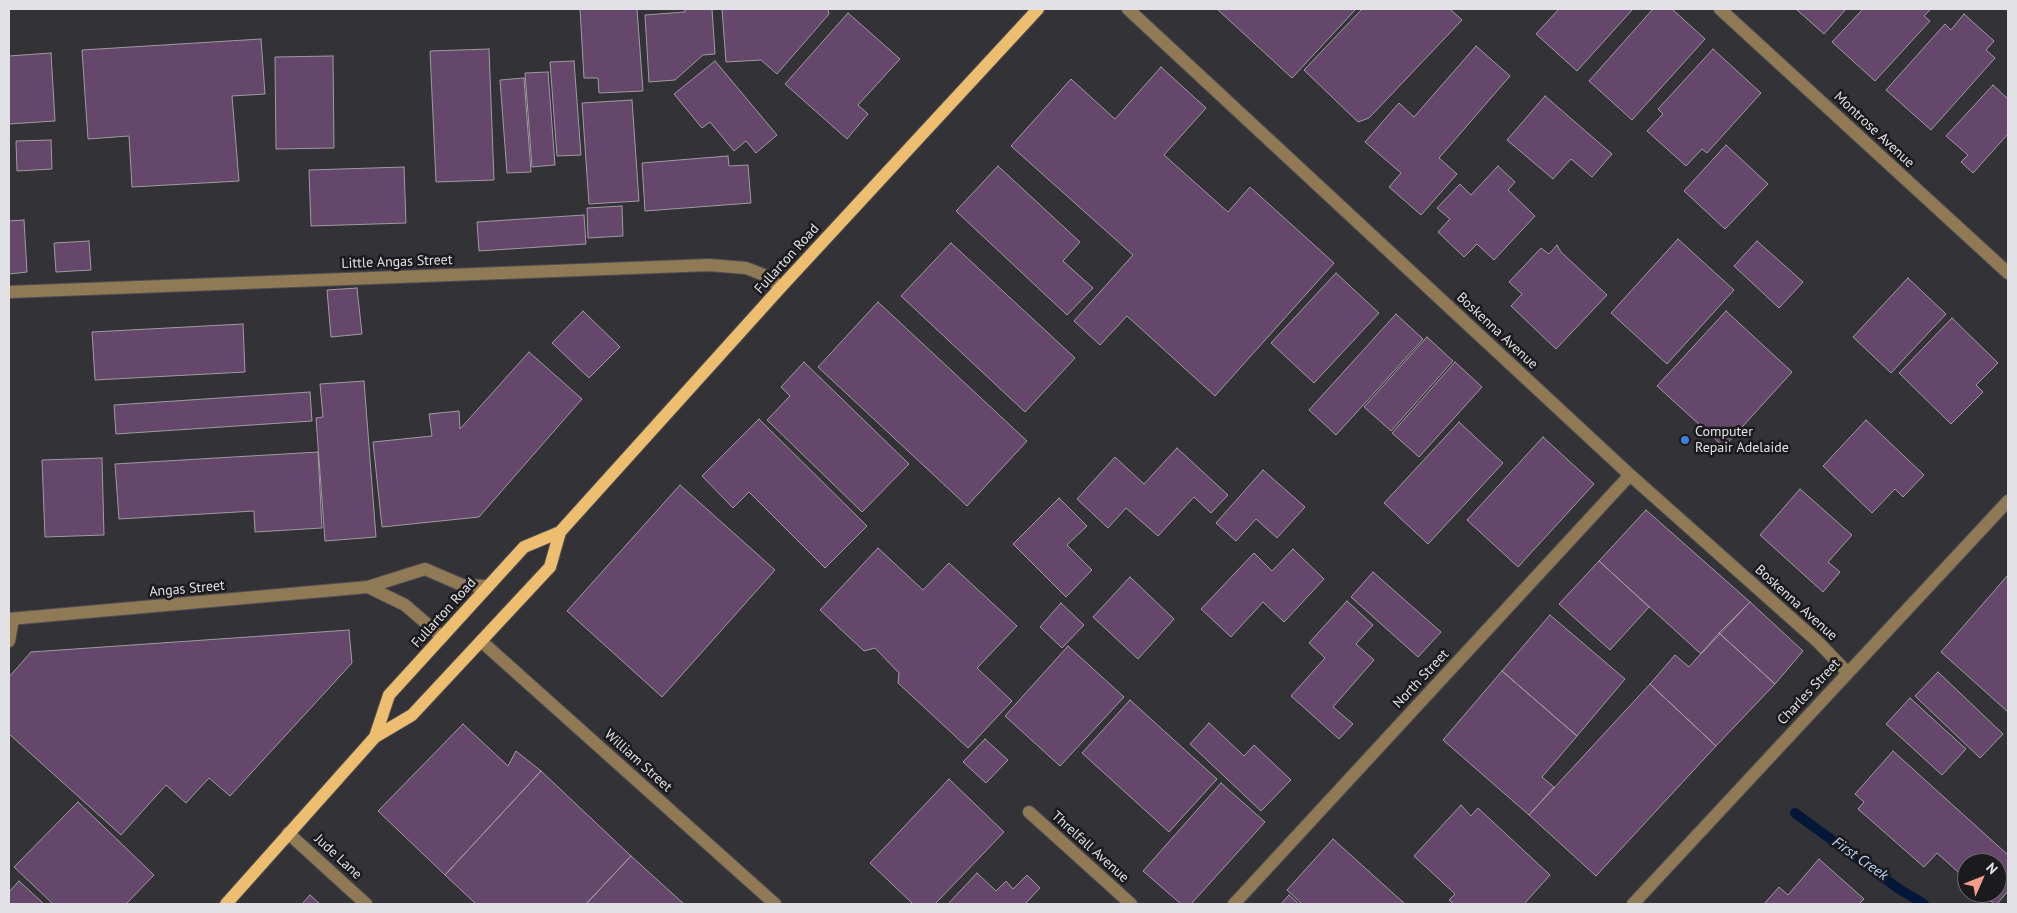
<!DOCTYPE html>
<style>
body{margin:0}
#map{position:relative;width:2017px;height:913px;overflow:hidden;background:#333237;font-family:"PT Sans",sans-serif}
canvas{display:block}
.frame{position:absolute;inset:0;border:10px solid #e2e1e5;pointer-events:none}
.north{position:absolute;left:1957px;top:853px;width:50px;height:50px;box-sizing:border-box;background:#1b1a1d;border:1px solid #6b6a6d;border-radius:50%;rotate:46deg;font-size:14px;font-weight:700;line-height:20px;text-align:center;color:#e2e1e5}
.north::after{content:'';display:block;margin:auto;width:18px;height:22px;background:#f49d8c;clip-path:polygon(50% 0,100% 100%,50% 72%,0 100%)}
</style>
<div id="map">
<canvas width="2017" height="913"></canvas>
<div class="frame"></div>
<div class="north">N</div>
</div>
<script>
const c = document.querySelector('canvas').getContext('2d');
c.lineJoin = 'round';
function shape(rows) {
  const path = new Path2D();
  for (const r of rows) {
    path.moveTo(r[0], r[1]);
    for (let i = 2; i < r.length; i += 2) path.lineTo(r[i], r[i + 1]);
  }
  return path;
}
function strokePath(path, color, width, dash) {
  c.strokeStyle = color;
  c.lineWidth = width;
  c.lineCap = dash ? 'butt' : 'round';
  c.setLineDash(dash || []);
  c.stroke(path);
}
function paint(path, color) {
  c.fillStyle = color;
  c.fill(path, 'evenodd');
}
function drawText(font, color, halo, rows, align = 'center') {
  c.font = font + ' "PT Sans",sans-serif';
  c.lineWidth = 5;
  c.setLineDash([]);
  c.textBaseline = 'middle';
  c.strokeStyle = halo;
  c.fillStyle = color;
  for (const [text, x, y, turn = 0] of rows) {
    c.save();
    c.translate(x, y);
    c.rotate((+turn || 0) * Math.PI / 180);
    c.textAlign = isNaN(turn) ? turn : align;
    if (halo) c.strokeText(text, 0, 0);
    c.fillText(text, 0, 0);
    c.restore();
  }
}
const stream = shape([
 [1795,813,1899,889,1924,904]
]);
const building = shape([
 [580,9,637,9,643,91,599,93,598,78,584,78,580,9],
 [685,9,712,9,715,54,703,55,675,80,649,82,645,15,685,12,685,9],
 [722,9,828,9,829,14,777,74,761,60,726,62,722,9],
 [1217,9,1356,9,1292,78,1217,9],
 [1362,9,1450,9,1462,20,1369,118,1358,122,1304,70,1362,9],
 [1559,9,1633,9,1577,71,1536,34,1559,9],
 [1653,9,1672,9,1705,39,1632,120,1589,81,1653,9],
 [1796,9,1846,9,1824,34,1796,9],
 [1863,9,1931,9,1924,16,1930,21,1875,81,1832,42,1863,9],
 [848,13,900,59,858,105,868,114,847,139,785,84,848,13],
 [1964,14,1994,41,1986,50,1995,58,1931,130,1886,90,1945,24,1951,30,1964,14],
 [261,39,265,94,232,96,239,181,132,187,129,136,88,139,82,50,261,39],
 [1476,46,1510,76,1439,158,1457,174,1421,215,1389,187,1401,173,1365,142,1399,103,1414,117,1476,46],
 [489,49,494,180,436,182,430,51,489,49],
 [1713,49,1761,93,1707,153,1702,149,1686,166,1647,131,1663,114,1658,109,1713,49],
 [51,53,55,121,9,124,9,56,51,53],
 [333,56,334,148,276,149,275,57,333,56],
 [574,61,581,155,557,156,550,62,574,61],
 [715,61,777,135,756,153,746,141,734,151,710,122,702,128,674,94,715,61],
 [1161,67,1206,108,1164,155,1228,212,1250,187,1334,263,1215,396,1127,316,1100,345,1074,321,1133,255,1011,146,1071,79,1115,119,1161,67],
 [548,72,555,165,532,167,525,73,548,72],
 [524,78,531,172,507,173,500,80,524,78],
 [1993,85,2008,99,2008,134,1973,173,1961,162,1968,155,1946,136,1993,85],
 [1545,96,1612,154,1592,177,1571,159,1553,179,1507,140,1545,96],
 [632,100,639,201,589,204,582,103,632,100],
 [51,140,52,169,17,171,16,141,51,140],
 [1726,145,1768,184,1725,229,1684,191,1726,145],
 [728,156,729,166,748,165,751,203,645,211,642,163,728,156],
 [998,166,1080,242,1063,261,1093,288,1067,315,956,211,998,166],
 [1498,166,1515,182,1508,190,1535,216,1494,260,1477,244,1464,257,1438,232,1450,219,1437,208,1460,184,1471,195,1498,166],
 [404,167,406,223,311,226,309,170,404,167],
 [622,206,623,236,588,238,587,208,622,206],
 [584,215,586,244,479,251,477,222,584,215],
 [24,220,27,272,9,274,9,221,24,220],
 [1678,239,1734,290,1667,364,1611,313,1678,239],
 [89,241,91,270,56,272,54,243,89,241],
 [1757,241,1803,282,1779,308,1734,266,1757,241],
 [951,243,1075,358,1025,412,901,296,951,243],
 [1557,245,1561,252,1607,295,1556,349,1511,306,1522,294,1509,282,1541,248,1549,254,1557,245],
 [1336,273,1379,313,1314,383,1271,343,1336,273],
 [1908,278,1946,314,1891,373,1853,337,1908,278],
 [357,288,362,334,331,337,327,290,357,288],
 [878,302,1027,441,967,506,818,367,878,302],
 [583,311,620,347,589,378,552,343,583,311],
 [1726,311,1792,372,1724,447,1657,386,1726,311],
 [1396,314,1423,339,1336,435,1309,410,1396,314],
 [1952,318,1998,363,1976,385,1983,392,1951,424,1899,373,1952,318],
 [243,324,245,372,95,380,92,332,243,324],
 [1427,337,1453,361,1391,431,1364,407,1427,337],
 [529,352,582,399,479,517,382,527,373,442,432,436,429,414,459,411,460,429,529,352],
 [804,362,909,464,862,512,767,420,790,396,781,387,804,362],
 [1455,362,1482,387,1419,457,1392,433,1455,362],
 [364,381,376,537,325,541,316,418,323,417,320,384,364,381],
 [310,392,312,421,116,434,114,405,310,392],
 [759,419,867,526,825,568,749,492,733,508,702,476,759,419],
 [1866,420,1924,475,1903,497,1895,489,1872,513,1823,466,1866,420],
 [1459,422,1503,463,1428,544,1384,503,1459,422],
 [1543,437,1594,484,1518,567,1467,520,1543,437],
 [1177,448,1228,495,1211,513,1194,497,1158,536,1126,508,1108,528,1077,499,1115,457,1144,484,1177,448],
 [318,452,322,528,255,532,254,511,119,519,115,464,318,452],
 [102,458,104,535,45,537,42,460,102,458],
 [1263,470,1305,507,1277,538,1256,519,1236,541,1216,523,1263,470],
 [680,485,775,570,662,697,567,611,680,485],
 [1800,489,1852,535,1828,562,1840,572,1823,592,1760,535,1800,489],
 [1059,498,1087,526,1067,545,1092,570,1066,597,1013,544,1059,498],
 [1646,510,1750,602,1701,654,1599,561,1646,510],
 [878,548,923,590,949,563,1017,626,977,668,1012,701,968,748,898,683,899,673,875,648,864,651,820,610,878,548],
 [1293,549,1324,579,1284,622,1263,602,1231,637,1201,609,1254,553,1272,571,1293,549],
 [1599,561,1649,607,1610,650,1559,604,1599,561],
 [1373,572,1441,632,1418,657,1351,597,1373,572],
 [2008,575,2008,712,1941,652,2008,575],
 [1130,577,1174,619,1138,659,1093,617,1130,577],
 [1347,601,1373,625,1356,644,1374,660,1333,707,1353,724,1339,739,1291,696,1325,658,1309,643,1347,601],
 [1750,602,1803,651,1775,684,1719,633,1750,602],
 [1061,603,1084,625,1062,648,1040,627,1061,603],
 [1550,615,1625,679,1577,736,1502,671,1550,615],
 [349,630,352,663,230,796,209,778,186,803,166,785,121,835,9,734,9,677,31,652,349,630],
 [1719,633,1775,684,1716,746,1650,684,1675,655,1689,667,1719,633],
 [1068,646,1124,697,1060,766,1005,716,1068,646],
 [1502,671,1577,736,1542,777,1554,787,1529,815,1443,740,1502,671],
 [1938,672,2003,734,1980,758,1915,696,1938,672],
 [1650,684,1716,746,1596,876,1529,815,1650,684],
 [1910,698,1966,749,1942,775,1886,724,1910,698],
 [1130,700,1217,779,1169,832,1082,753,1130,700],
 [1209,723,1244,756,1254,745,1291,780,1261,811,1190,744,1209,723],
 [463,724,508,766,516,751,541,771,445,875,378,811,463,724],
 [985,739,1008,760,986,783,963,762,985,739],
 [1893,751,2008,855,2008,891,1997,904,1994,904,1982,893,1997,893,1997,863,1967,863,1967,880,1937,853,1924,867,1858,809,1864,802,1855,794,1893,751],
 [541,771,631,856,586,904,476,904,445,875,541,771],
 [949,779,1004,832,935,904,913,904,870,863,949,779],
 [1221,783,1265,822,1191,904,1181,904,1143,871,1221,783],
 [78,802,154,875,126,904,53,904,14,867,78,802],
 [1461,805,1471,816,1478,808,1550,875,1524,904,1454,904,1449,900,1455,894,1414,856,1461,805],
 [1333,839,1405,904,1302,904,1287,890,1333,839],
 [631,856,684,904,586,904,631,856],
 [1819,859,1864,899,1859,904,1764,904,1779,887,1788,895,1819,859],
 [977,873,996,891,1006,881,1013,889,1027,875,1040,888,1025,904,948,904,977,873],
 [19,881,44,904,9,904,9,892,19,881],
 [310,895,320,904,302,904,310,895],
 [1289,895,1299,904,1281,904,1289,895]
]);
const minor = shape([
 [1128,9,1630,475,1818,642,1847,672],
 [1720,9,2008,273],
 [9,292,709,265,746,268,764,275,781,287],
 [368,587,405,605,442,637],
 [9,619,368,587,425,569,462,585,488,586],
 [9,641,13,619],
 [481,641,775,904],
 [1029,812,1131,904],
 [288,833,366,904],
 [1234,904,1630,475],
 [1633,904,2008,501]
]);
const major = shape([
 [375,737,389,695,524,547,560,532],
 [226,904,375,737,412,715,550,567,560,532,781,287,1038,9]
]);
const markers = [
 [1685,440,5,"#3f7fe0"]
];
const streetNames = [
 ["Montrose Avenue",1874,130,43],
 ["Fullarton Road",787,259,-48],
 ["Little Angas Street",397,262,-2],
 ["Boskenna Avenue",1497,331,43],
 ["Angas Street",187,589,-5],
 ["Boskenna Avenue",1796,603,42],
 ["Fullarton Road",444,613,-48],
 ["North Street",1421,679,-47],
 ["Charles Street",1809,692,-47],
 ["William Street",638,761,42],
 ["Threlfall Avenue",1090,847,42],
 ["Jude Lane",338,857,43]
];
const poiNames = [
 ["Computer",1695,432],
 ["Repair Adelaide",1695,448]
];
const waterNames = [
 ["First Creek",1860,859,35]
];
strokePath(stream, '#031738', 10);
paint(building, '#65476c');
strokePath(building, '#9f9ba0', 1);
strokePath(minor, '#4f4e53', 14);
strokePath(major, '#4f4e53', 14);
strokePath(minor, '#907955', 12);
strokePath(major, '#edbe70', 12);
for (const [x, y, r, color] of markers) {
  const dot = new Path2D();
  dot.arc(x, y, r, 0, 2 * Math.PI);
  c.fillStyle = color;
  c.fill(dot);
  strokePath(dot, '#1b1a1d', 2);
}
drawText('14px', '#e2e1e5', '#1b1a1d', streetNames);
drawText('14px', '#e2e1e5', '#1b1a1d', poiNames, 'left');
drawText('italic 15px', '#b9d2f8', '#1b1a1d', waterNames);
</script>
